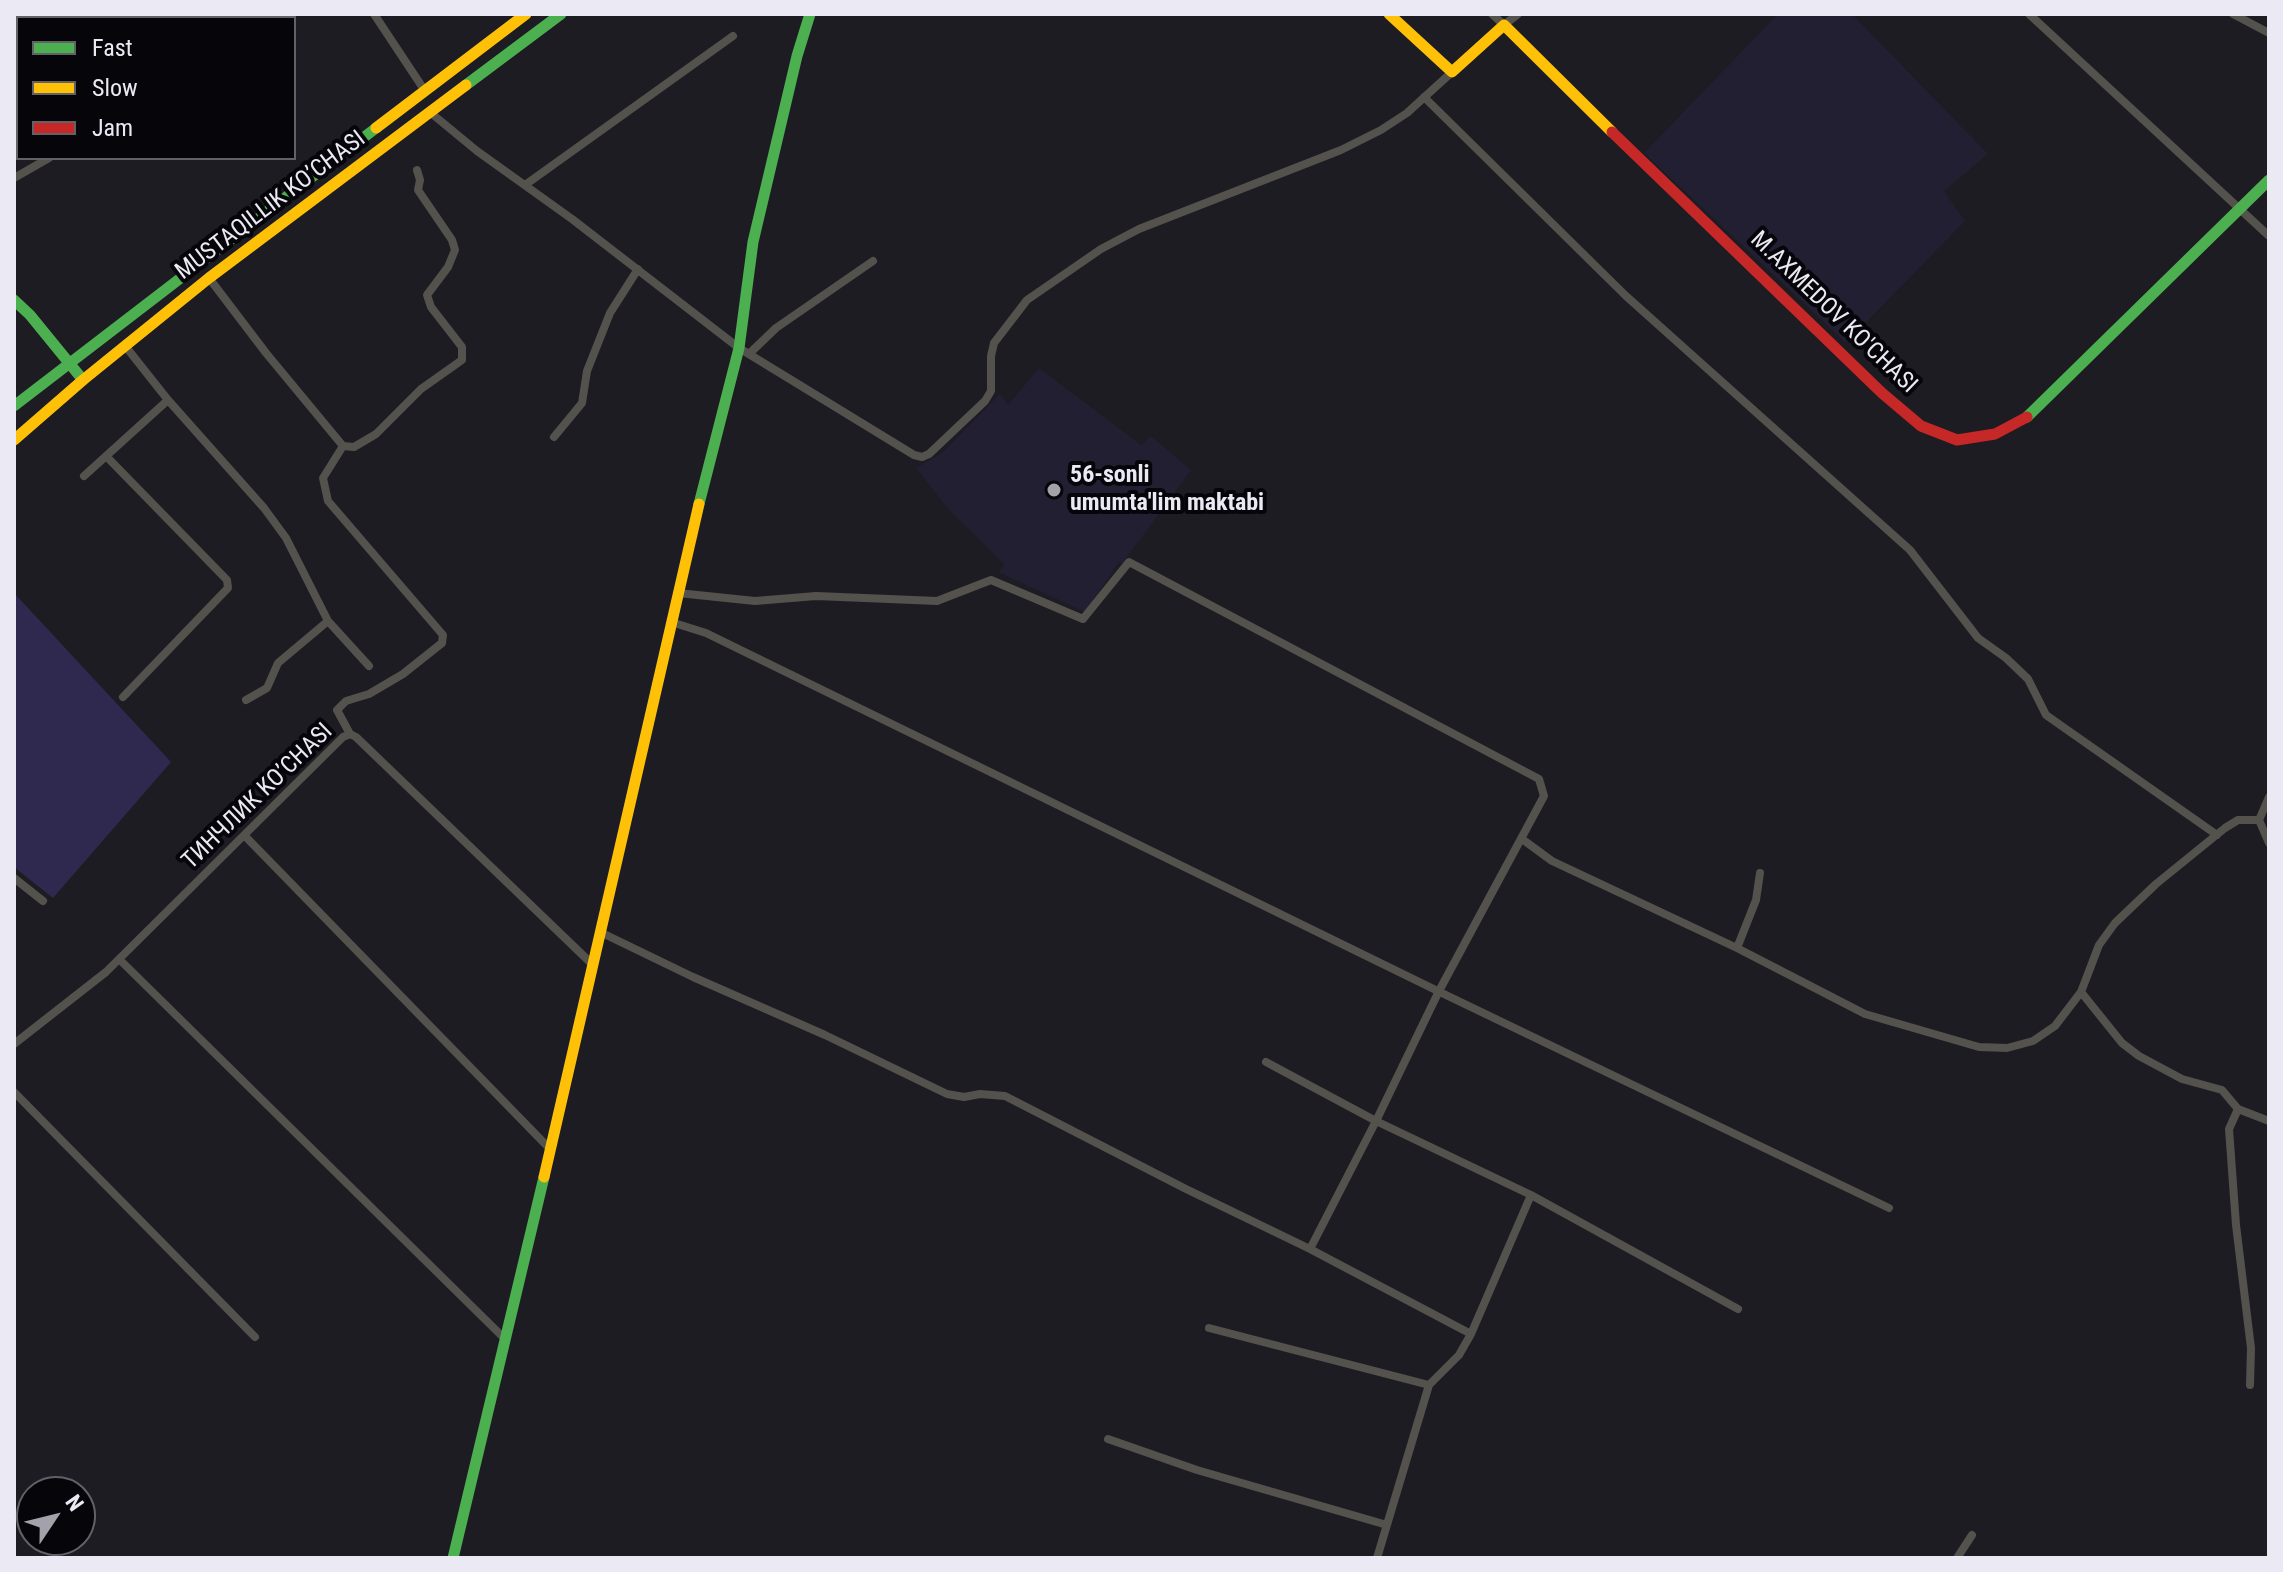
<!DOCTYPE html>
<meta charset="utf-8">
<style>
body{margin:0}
#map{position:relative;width:2283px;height:1572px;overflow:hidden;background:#1d1c23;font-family:"Roboto Condensed",sans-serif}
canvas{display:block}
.frame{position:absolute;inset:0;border:16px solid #ebeaf4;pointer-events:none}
.legend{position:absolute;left:16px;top:16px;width:280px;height:144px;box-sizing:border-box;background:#06050a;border:2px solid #626168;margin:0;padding:10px 14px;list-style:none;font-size:24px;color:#ebeaf4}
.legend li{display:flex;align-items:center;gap:16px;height:40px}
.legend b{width:40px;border:2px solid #626168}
.north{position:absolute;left:16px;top:1476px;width:80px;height:80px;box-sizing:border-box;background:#06050a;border:2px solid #626168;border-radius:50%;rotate:55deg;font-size:22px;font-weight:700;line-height:32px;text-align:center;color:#ebeaf4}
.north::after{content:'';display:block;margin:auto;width:28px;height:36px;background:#a3a2ab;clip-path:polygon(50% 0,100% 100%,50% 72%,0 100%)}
</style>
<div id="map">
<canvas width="2283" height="1572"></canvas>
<div class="frame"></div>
<ul class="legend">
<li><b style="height:10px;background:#4caf50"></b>Fast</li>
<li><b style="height:10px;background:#ffc107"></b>Slow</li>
<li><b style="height:10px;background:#c62828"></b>Jam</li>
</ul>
<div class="north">N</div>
</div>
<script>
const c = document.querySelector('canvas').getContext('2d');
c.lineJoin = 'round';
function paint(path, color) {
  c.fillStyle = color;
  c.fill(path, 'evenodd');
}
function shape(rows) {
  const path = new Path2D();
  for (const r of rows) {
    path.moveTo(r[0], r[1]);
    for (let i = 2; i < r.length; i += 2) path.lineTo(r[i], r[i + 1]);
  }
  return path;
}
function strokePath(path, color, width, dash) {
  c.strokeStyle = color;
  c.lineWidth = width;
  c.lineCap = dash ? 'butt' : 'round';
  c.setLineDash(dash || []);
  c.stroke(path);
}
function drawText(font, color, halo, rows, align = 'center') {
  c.font = font + ' "Roboto Condensed",sans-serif';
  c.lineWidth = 8;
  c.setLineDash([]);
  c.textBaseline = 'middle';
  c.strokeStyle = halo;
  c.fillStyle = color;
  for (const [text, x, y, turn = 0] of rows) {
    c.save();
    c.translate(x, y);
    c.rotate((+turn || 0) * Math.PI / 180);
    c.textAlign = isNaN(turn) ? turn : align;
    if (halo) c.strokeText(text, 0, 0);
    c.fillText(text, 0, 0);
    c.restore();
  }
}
const built = shape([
 [1778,14,1852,14,1988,154,1944,191,1965,221,1846,343,1644,153],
 [1039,368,1141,445,1151,436,1191,470,1122,564,1119,562,1085,612,998,572,1005,565,949,510,916,468,942,453,1000,394,1008,405]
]);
const green = shape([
 [14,593,171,762,53,898,14,867]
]);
const street = shape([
 [137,14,139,18],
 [231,14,234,18],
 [374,14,425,91],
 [1492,14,1504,25,1518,14],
 [2029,14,2269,236],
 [2233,14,2269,33],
 [199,18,203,14],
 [283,18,289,14],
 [1424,97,1626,296,1910,550,1978,638,2006,658,2028,679,2046,715,2217,835],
 [431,113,477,151,572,219,739,348,914,455,922,457,929,454,985,401,991,391,991,356,994,343,1027,300,1101,249,1139,229,1341,150,1381,130,1407,113,1452,72],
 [14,178,49,158],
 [525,185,733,36],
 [209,278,266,353,343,446,354,447,376,434,421,389,462,360,462,347,431,307,427,295,448,267,455,250,452,240,418,190,420,180,417,170],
 [126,347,168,400,264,508,286,538,328,621,369,666],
 [749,354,776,328,873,261],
 [554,437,582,403,587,371,610,313,638,269],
 [343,446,323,478,328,501,443,635,442,643,403,674,369,694,346,701,337,710,350,734],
 [106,456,227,580,228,588,123,697],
 [84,476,168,400],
 [678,593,755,601,816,596,937,601,991,580,1083,619,1129,562,1539,779,1544,796,1439,991,1376,1121,1266,1062],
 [671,622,706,633,1448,996,1889,1208],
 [246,700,267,688,278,663,328,621],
 [2269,797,2259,820,2269,843],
 [244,835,550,1149],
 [1522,839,1552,861,1737,948,1865,1014,1979,1047,2007,1048,2033,1041,2055,1026,2081,992,2099,945,2115,923,2156,884,2225,828,2238,820,2259,820],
 [14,878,43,901],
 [600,932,693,977,825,1035,947,1094,964,1097,980,1094,1005,1096,1186,1189,1310,1249,1376,1121,1531,1195,1738,1309],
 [1737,948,1756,900,1760,873],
 [119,959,506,1340],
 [2081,992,2122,1043,2139,1056,2182,1079,2222,1090,2238,1109,2229,1129,2236,1225,2251,1348,2250,1385],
 [14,1044,106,972,343,737,350,734,356,737,592,964],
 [14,1092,255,1337],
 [2238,1109,2269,1121],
 [1310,1249,1471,1334],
 [1209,1328,1429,1385,1459,1355,1471,1334,1531,1195],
 [1108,1439,1197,1470,1387,1525],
 [1377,1558,1429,1385],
 [1957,1558,1972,1535]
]);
const fast = shape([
 [466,85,561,14],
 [14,300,30,315,83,380],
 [14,406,376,128],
 [2027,417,2269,180],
 [699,504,739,348,753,242,797,56,810,14],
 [453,1558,544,1177]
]);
const slow = shape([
 [1389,14,1452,72,1504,25,1612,132],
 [376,128,526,14],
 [14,440,83,380,209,278,466,85],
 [544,1177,699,504]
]);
const jam = shape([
 [1612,132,1882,393,1921,426,1957,440,1995,434,2027,417]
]);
const markers = [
 [1054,490,8,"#a3a2ab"]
];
const streetNames = [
 ["MUSTAQILLIK KO’CHASI",271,206,-37],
 ["M.AXMEDOV KO'CHASI",1833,313,44],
 ["ТИНЧЛИК KO’CHASI",258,797,-44]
];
const poiNames = [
 ["56-sonli",1070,476],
 ["umumta'lim maktabi",1070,504]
];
paint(built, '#211f31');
paint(green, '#30294f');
strokePath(street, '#54524d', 8);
strokePath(fast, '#4caf50', 11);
strokePath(slow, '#ffc107', 11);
strokePath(jam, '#c62828', 11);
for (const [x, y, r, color] of markers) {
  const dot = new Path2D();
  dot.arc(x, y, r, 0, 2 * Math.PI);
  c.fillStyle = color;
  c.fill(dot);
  strokePath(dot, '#06050a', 3);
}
drawText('24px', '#ebeaf4', '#06050a', streetNames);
drawText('bold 24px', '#ebeaf4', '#06050a', poiNames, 'left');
</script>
